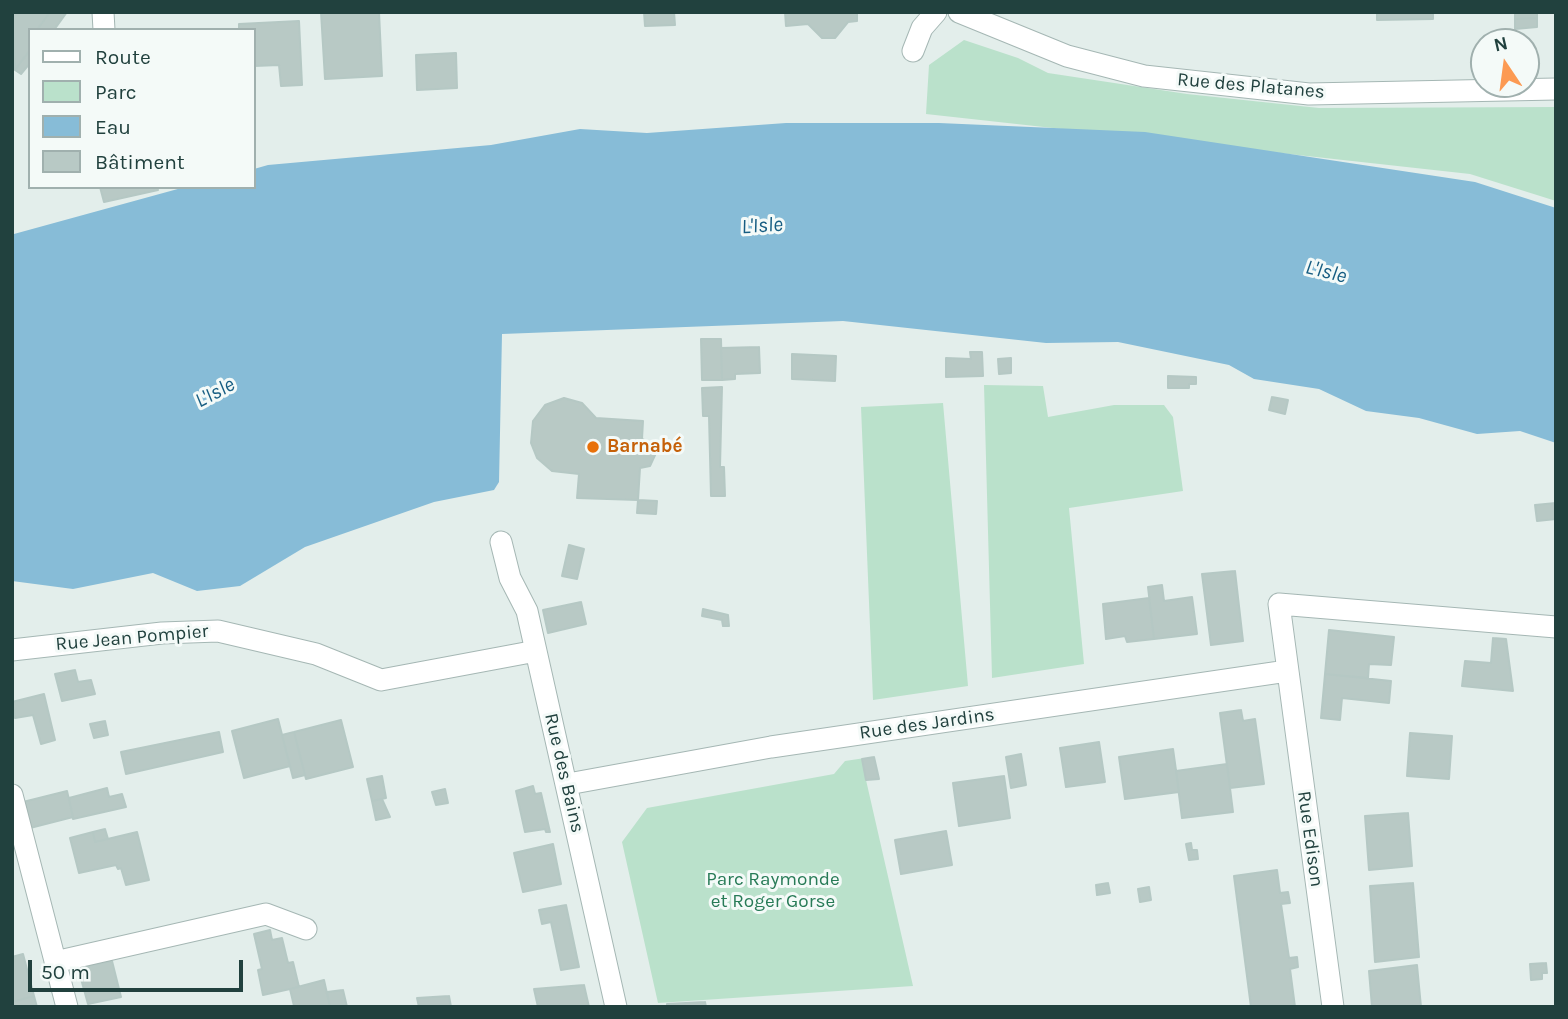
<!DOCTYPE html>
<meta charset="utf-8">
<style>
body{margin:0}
#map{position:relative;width:1568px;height:1019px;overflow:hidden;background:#e3eeeb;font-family:Karla,sans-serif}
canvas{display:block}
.frame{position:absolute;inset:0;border:14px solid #21413e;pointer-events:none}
.legend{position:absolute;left:28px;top:28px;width:228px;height:161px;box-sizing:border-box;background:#f4faf8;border:2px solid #a0b0ae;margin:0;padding:9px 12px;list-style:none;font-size:21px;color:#21413e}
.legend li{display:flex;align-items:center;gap:14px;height:35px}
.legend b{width:35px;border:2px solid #a0b0ae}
.north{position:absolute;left:1470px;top:28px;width:70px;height:70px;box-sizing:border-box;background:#f4faf8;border:2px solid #a0b0ae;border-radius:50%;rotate:347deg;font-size:19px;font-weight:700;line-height:28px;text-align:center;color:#21413e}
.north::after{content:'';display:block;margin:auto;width:24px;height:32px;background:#fc9a53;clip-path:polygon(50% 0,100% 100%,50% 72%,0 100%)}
.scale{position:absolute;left:28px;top:960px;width:215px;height:32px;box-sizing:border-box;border:4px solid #21413e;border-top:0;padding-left:9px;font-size:21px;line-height:24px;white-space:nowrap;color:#21413e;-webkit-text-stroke:5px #f4faf8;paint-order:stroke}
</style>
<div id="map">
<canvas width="1568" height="1019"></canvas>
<div class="frame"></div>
<ul class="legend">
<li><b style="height:9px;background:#fff"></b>Route</li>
<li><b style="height:19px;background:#bae1cb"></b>Parc</li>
<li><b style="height:19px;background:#87bcd7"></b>Eau</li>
<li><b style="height:19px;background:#b8c9c5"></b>Bâtiment</li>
</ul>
<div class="north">N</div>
<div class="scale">50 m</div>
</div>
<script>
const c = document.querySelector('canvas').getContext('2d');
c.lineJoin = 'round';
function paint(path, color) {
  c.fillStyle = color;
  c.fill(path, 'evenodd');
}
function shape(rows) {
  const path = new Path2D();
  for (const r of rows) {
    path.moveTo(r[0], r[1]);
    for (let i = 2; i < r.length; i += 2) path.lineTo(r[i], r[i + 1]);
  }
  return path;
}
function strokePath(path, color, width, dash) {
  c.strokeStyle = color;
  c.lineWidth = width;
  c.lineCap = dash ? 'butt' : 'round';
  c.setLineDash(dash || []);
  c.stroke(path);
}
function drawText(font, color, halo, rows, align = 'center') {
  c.font = font + ' Karla,sans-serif';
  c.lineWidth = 6;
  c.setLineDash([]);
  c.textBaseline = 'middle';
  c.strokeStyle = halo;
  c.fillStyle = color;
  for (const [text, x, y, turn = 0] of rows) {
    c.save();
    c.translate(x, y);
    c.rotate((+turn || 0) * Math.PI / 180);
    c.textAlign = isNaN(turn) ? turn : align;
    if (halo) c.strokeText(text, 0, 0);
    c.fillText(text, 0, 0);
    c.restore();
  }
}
const green = shape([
 [964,40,1018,58,1048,73,1187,94,1319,108,1556,107,1556,201,1470,174,926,114,929,65],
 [984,385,1043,386,1048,417,1114,405,1164,405,1173,417,1183,491,1069,508,1084,664,992,678],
 [943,403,968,686,873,700,861,407],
 [865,758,866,780,913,986,658,1003,622,842,647,808,834,774,845,761]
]);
const water = shape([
 [786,123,939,123,1145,132,1475,182,1556,208,1556,443,1520,431,1477,434,1419,418,1366,411,1319,389,1254,379,1229,365,1118,342,1046,343,843,321,502,334,499,482,494,490,434,502,305,547,240,586,197,591,153,573,73,589,12,581,14,234,185,187,254,187,254,169,268,165,491,145,580,129,647,133]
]);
const building = shape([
 [12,12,50,12,37,30,30,30,30,50,15,70,12,12],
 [50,12,67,12,54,30,37,30,50,12],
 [321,12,379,12,382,76,325,79,321,12],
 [644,12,674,12,675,25,645,26,644,12],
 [785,12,857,12,857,21,848,22,835,38,822,38,808,24,786,26,785,12],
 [1377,12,1433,12,1433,19,1377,20,1377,12],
 [1515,12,1537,12,1537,18,1515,19,1515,12],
 [1537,18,1537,27,1515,29,1515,19,1537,18],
 [299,21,302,85,281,86,279,65,254,66,254,30,239,30,239,24,299,21],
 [30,50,30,63,21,74,15,70,30,50],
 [456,53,457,88,417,90,416,55,456,53],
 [100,187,157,187,158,190,104,202,100,187],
 [701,339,721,339,722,380,702,380,701,339],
 [759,347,760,373,735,374,735,379,722,380,721,348,759,347],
 [970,352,982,352,983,376,946,377,946,358,971,359,970,352],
 [792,354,836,356,835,381,792,379,792,354],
 [1011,358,1011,373,999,374,998,359,1011,358],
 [1168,376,1196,377,1196,384,1189,384,1189,388,1168,388,1168,376],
 [722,387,720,467,724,467,725,496,711,496,709,416,703,416,702,388,722,387],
 [1272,397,1288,400,1285,414,1269,410,1272,397],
 [564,398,582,403,596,418,643,421,642,439,651,443,656,453,650,466,640,468,638,500,577,498,579,474,552,471,537,458,531,443,533,421,545,405,564,398],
 [638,500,657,501,656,514,637,513,638,500],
 [1556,503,1556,519,1537,521,1535,505,1556,503],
 [569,545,584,549,577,579,562,576,569,545],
 [1235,571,1243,641,1211,645,1202,574,1235,571],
 [1162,585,1164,601,1192,597,1197,634,1154,639,1148,587,1162,585],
 [1149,598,1154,639,1127,642,1125,636,1106,639,1103,604,1149,598],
 [581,602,586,624,548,633,543,610,581,602],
 [703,609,728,615,729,626,723,626,722,620,702,616,703,609],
 [1329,630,1394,637,1391,665,1369,664,1368,678,1325,674,1329,630],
 [1493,638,1506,639,1513,691,1462,686,1465,661,1491,663,1493,638],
 [75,670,78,682,91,680,95,694,62,701,55,674,75,670],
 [1325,674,1391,681,1389,703,1342,698,1340,720,1321,718,1325,674],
 [44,694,55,740,41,744,33,715,15,718,12,702,44,694],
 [1241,710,1243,721,1255,719,1264,784,1230,788,1220,713,1241,710],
 [278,719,290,766,244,778,232,731,278,719],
 [341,720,353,767,306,779,294,732,341,720],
 [105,721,108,735,94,738,90,724,105,721],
 [219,732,223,752,126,774,121,752,219,732],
 [294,732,305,775,293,778,282,735,294,732],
 [1410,733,1452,736,1449,779,1407,776,1410,733],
 [1099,742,1105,782,1066,787,1060,748,1099,742],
 [1173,749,1179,792,1125,799,1119,757,1173,749],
 [1021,754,1026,785,1011,788,1006,757,1021,754],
 [874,757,879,779,866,780,862,759,874,757],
 [1227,764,1233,812,1182,818,1176,771,1227,764],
 [382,776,386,798,372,801,367,779,382,776],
 [1004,776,1010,818,959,826,953,783,1004,776],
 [533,786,535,794,541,793,550,832,546,832,545,829,525,832,516,791,533,786],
 [107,788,109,797,122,794,126,807,73,819,69,798,107,788],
 [445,789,448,803,436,805,432,792,445,789],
 [67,791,73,817,30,828,23,802,67,791],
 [382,799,390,817,376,820,372,801,382,799],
 [1408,813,1412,866,1369,870,1365,816,1408,813],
 [105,829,108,839,95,842,93,832,105,829],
 [946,831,952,865,901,874,895,840,946,831],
 [93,832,95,842,137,832,149,880,126,885,121,868,118,869,116,865,79,873,70,838,93,832],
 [1191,843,1192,850,1197,850,1198,859,1189,860,1186,844,1191,843],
 [553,844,561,884,523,892,514,853,553,844],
 [1277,870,1280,893,1288,892,1290,903,1281,904,1289,958,1297,957,1298,967,1290,969,1295,1007,1251,1007,1234,876,1277,870],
 [1108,883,1110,893,1097,895,1096,885,1108,883],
 [1413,883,1419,957,1375,962,1370,886,1413,883],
 [1149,887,1151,900,1140,902,1138,889,1149,887],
 [566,905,579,967,561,970,551,922,542,924,539,910,566,905],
 [270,930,272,940,282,938,288,963,293,962,299,987,263,995,258,970,262,969,254,934,270,930],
 [23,954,34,996,12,1002,12,957,23,954],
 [112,961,121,997,88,1004,78,968,112,961],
 [1546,963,1547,973,1542,973,1542,979,1531,980,1530,964,1546,963],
 [1417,965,1421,1007,1372,1007,1369,971,1417,965],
 [324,980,330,1007,294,1006,290,989,324,980],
 [584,985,589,1007,538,1007,534,989,584,985],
 [343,990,347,1007,330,1007,327,992,343,990],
 [34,996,37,1007,12,1007,12,1002,34,996],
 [449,996,451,1007,419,1007,417,998,449,996],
 [705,1002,706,1007,667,1007,667,1004,705,1002]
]);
const minor = shape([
 [103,12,104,30],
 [959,12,1067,56,1144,76,1309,94,1556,89],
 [913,51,922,28,936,12],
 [501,542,510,578,527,611,616,1007],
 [12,650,162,633,218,631,316,654,381,680,536,651],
 [568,784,771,747,1287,671],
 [12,795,67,1007],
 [55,962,266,914,306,929],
 [1333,1007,1279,604,1556,627]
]);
const markers = [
 [593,447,7,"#e8710a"]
];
const streetNames = [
 ["Rue des Platanes",1251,86,5],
 ["Rue Jean Pompier",132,638,-5],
 ["Rue des Jardins",927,724,-8],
 ["Rue des Bains",564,773,77],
 ["Rue Edison",1310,839,82]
];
const foodNames = [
 ["Barnabé",607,447]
];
const parkNames = [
 ["Parc Raymonde",773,880],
 ["et Roger Gorse",773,902]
];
const waterNames = [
 ["L'Isle",762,226,-4],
 ["L'Isle",1326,272,14],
 ["L'Isle",215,393,-28]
];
paint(green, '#bae1cb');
paint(water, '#87bcd7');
paint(building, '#b8c9c5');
strokePath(building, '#b5c8c4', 2);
strokePath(minor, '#a5b7b4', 23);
strokePath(minor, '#fff', 21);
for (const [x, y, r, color] of markers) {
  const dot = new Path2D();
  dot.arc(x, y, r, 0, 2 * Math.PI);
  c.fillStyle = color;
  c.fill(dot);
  strokePath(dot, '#f4faf8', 2.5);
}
drawText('19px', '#21413e', '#f4faf8', streetNames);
drawText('bold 19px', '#c56008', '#f4faf8', foodNames, 'left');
drawText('19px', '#287b57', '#f4faf8', parkNames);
drawText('italic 21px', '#165d82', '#f4faf8', waterNames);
</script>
